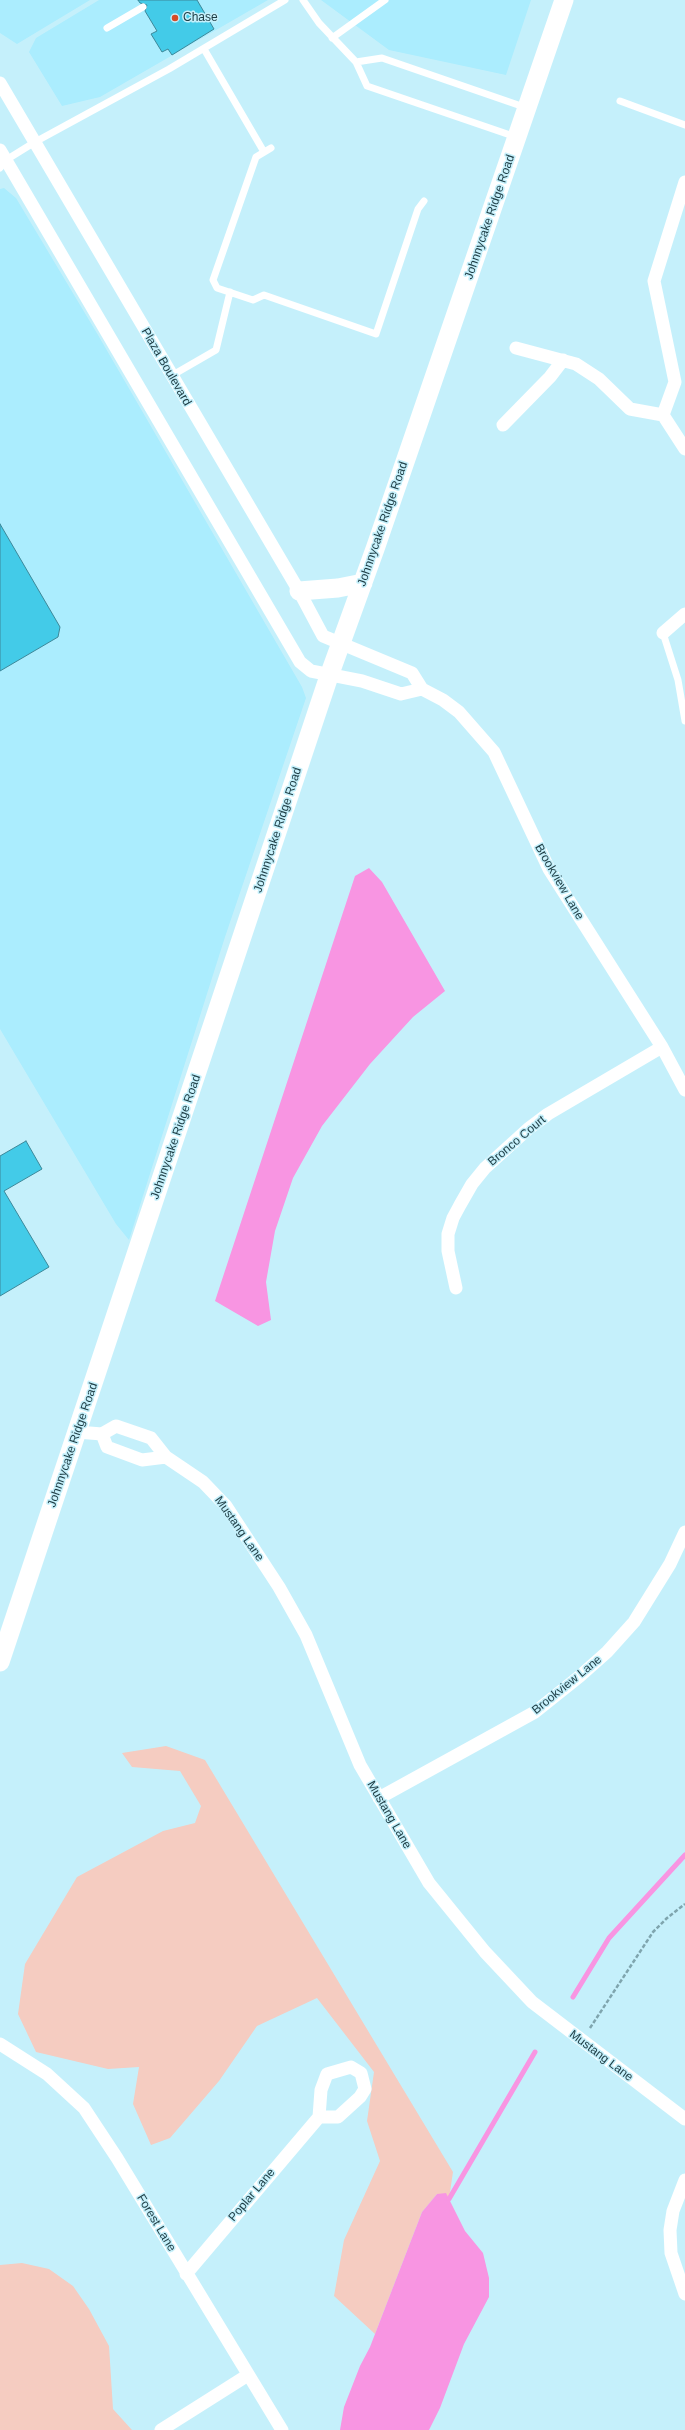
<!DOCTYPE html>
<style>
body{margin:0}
canvas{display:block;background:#c5f0fb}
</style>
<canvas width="685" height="2430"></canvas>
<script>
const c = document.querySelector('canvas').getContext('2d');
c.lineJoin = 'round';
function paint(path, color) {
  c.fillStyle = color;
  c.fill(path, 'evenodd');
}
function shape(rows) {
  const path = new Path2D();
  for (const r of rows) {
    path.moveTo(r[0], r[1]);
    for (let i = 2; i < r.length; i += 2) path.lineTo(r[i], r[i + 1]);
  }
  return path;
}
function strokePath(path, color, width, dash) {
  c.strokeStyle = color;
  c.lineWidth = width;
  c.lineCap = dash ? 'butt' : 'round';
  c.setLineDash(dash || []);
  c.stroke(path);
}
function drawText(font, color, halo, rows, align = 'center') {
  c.font = font + ' Arial,sans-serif';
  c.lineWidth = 3;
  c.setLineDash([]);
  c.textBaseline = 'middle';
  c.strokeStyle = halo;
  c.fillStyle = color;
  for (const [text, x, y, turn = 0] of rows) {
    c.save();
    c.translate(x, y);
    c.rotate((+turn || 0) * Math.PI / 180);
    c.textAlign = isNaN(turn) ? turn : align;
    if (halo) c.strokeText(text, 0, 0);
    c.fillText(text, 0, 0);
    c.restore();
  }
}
const built = shape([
 [0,0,90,0,17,44,0,33],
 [99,0,268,0,100,97,62,106,29,52,36,38],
 [321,0,531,0,506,75,389,50],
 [4,188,16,198,98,335,302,687,306,698,225,937,129,1240,116,1224,0,1029,0,189]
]);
const green = shape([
 [166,1746,205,1760,453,2172,449,2199,437,2194,422,2212,375,2334,334,2296,344,2240,380,2161,367,2121,374,2072,317,1998,257,2026,219,2081,170,2138,151,2145,133,2104,139,2067,108,2069,36,2052,18,2014,25,1964,77,1877,163,1831,195,1823,201,1806,180,1771,132,1767,122,1753],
 [22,2263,49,2269,73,2286,89,2309,109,2346,113,2409,132,2430,0,2430,0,2265]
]);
const water = shape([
 [369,868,382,882,445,991,413,1017,370,1064,322,1126,293,1178,275,1231,266,1282,271,1320,258,1326,215,1301,355,876],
 [446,2193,465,2231,483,2253,489,2278,489,2297,464,2344,440,2408,429,2430,340,2430,344,2407,360,2366,370,2347,422,2212,437,2194]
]);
const stream = shape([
 [573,1997,609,1938,685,1855],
 [449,2199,535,2052]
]);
const building = shape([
 [138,0,197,0,214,29,172,55,168,49,162,52,151,34,157,31,145,11,147,5,140,3,138,0],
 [0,524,60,627,58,637,0,671,0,524],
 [26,1141,42,1169,4,1191,49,1267,0,1296,0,1156,26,1141]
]);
const path = shape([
 [590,2028,653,1932,667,1918,685,1904]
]);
const service = shape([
 [303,0,319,23,356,62],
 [107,28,143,7],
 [332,38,385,0],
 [204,49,264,152],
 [620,101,685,125],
 [516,137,367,86,356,62,382,58,527,108],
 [271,148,256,157,213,280,217,288,253,300,264,295,376,334,418,209,424,201],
 [0,168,6,160,35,142,169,69,285,0],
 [171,376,216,350,230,292],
 [663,633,678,680,685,721]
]);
const minor = shape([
 [0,83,299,591,323,636,412,673,422,689,443,700,459,712,494,752,549,869,662,1047,685,1090],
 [0,150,300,662,311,671,362,681,401,694,422,689],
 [685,182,654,281,675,382,663,415,685,449],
 [516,348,576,364,599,379,630,409,663,415],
 [503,425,550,377,563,360],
 [663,633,685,614],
 [456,1288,448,1251,448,1234,453,1218,460,1205,472,1184,485,1168,528,1129,548,1114,662,1047],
 [77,1432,102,1434,116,1426,151,1438,166,1457,203,1482,226,1506,279,1587,306,1635,360,1765,429,1883,485,1952,532,2002,685,2119],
 [102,1434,107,1447,142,1460,166,1457],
 [379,1798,535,1712,580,1676,607,1652,634,1622,670,1564,685,1532],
 [0,2044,47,2074,84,2108,117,2158,282,2430],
 [685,2180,673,2211,670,2230,671,2253,685,2294],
 [186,2274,319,2117,321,2090,327,2074,351,2067,361,2073,365,2089,360,2097,338,2117,319,2117],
 [161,2430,248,2375]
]);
const secondary = shape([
 [299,591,338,588,363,583],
 [0,1662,329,676,375,549,564,0]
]);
const markers = [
 [175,18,4,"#d54c27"]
];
const poiNames = [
 ["Chase",183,18]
];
const streetNames = [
 ["Johnnycake Ridge Road",490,217,-71],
 ["Plaza Boulevard",166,367,60],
 ["Johnnycake Ridge Road",383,524,-71],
 ["Johnnycake Ridge Road",278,830,-72],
 ["Brookview Lane",559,882,60],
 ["Johnnycake Ridge Road",176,1137,-71],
 ["Bronco Court",517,1141,-40],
 ["Johnnycake Ridge Road",73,1445,-71],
 ["Mustang Lane",239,1529,55],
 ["Brookview Lane",567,1685,-39],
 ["Mustang Lane",389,1815,60],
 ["Mustang Lane",601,2056,37],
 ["Poplar Lane",252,2195,-50],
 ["Forest Lane",156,2223,59]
];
paint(built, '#abedfe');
paint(green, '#f5ccc1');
paint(water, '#f895e2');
strokePath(stream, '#f895e2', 5);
paint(building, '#43cbe8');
strokePath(building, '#3d8899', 1);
strokePath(path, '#7fa5ae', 2.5, [4, 2]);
strokePath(service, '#fff', 7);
strokePath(minor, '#fff', 13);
strokePath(secondary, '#fff', 19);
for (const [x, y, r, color] of markers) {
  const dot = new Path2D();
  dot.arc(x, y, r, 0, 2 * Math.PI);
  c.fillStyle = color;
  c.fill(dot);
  strokePath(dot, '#c5f0fb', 1.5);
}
drawText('12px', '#1d3c44', '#c5f0fb', poiNames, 'left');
drawText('12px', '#1d3c44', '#c5f0fb', streetNames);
</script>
